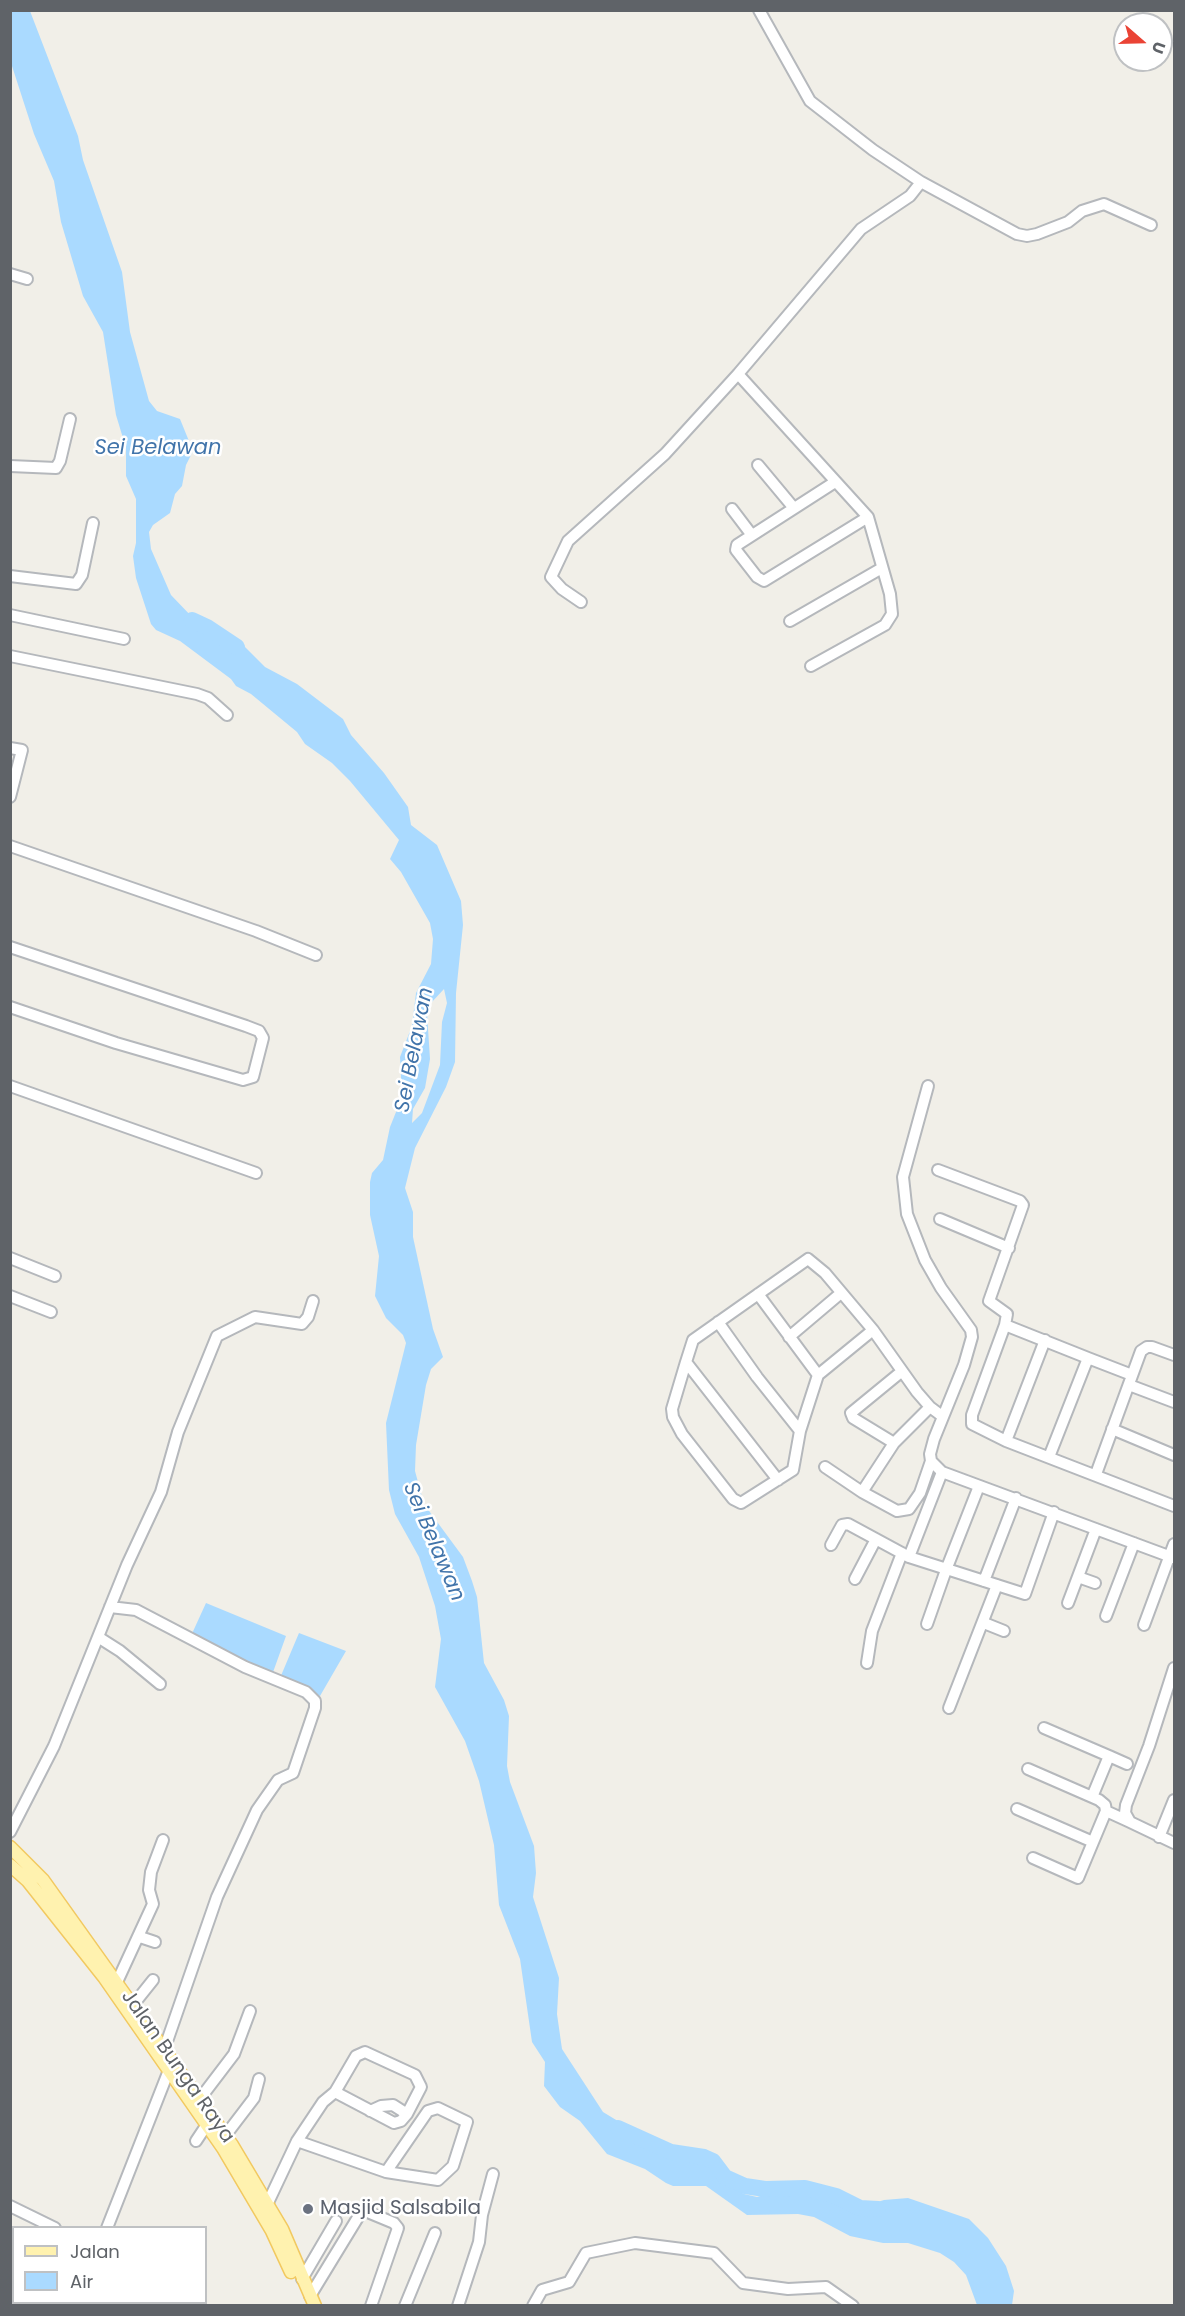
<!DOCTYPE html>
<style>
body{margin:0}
#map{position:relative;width:1185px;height:2316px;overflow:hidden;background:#f1efe8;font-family:Poppins,sans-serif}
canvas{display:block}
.frame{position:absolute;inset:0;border:12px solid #5f6368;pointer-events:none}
.legend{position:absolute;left:12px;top:2226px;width:195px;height:78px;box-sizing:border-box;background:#fff;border:2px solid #bfc1c3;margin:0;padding:8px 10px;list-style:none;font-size:18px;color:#5f6368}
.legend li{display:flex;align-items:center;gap:12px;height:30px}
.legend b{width:30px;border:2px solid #bfc1c3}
.north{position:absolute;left:1113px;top:12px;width:60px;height:60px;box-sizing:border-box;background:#fff;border:2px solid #bfc1c3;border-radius:50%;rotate:110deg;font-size:16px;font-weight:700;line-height:24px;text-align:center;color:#5f6368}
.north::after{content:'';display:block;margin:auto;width:21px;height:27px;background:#ea4335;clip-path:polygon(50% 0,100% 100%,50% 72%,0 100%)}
</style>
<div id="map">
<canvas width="1185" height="2316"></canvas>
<div class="frame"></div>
<ul class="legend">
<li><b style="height:8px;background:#fff2af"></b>Jalan</li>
<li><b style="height:16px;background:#aadaff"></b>Air</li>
</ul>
<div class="north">U</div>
</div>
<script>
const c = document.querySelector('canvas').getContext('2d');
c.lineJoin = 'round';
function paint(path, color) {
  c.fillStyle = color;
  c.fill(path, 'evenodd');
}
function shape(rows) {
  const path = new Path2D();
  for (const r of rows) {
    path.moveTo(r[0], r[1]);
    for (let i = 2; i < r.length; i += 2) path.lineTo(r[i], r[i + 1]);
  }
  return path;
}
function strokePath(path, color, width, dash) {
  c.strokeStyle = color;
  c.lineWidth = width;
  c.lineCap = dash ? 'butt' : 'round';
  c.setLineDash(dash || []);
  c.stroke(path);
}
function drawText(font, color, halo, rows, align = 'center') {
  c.font = font + ' Poppins,sans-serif';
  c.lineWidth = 5;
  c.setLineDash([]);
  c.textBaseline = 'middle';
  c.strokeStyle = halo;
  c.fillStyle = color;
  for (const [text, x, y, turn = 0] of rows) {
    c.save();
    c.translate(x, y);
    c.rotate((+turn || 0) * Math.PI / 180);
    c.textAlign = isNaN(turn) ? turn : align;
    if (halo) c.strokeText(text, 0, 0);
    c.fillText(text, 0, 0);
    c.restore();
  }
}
const water = shape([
 [11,10,30,11,78,136,83,160,122,272,130,332,149,401,157,411,180,419,193,451,186,465,182,486,175,494,170,513,153,525,149,532,151,549,171,595,194,619,209,625,216,634,239,641,265,667,297,684,343,719,351,735,384,773,408,807,411,825,437,845,461,901,463,925,456,993,455,1062,446,1087,415,1148,405,1188,413,1212,413,1237,433,1329,443,1357,431,1369,426,1385,416,1445,415,1471,424,1504,463,1557,472,1581,477,1597,484,1663,504,1700,509,1716,507,1766,510,1782,534,1846,536,1873,533,1897,559,1978,557,2014,562,2049,603,2112,631,2129,641,2142,679,2158,707,2161,714,2165,730,2185,744,2194,757,2197,778,2191,806,2192,861,2207,884,2200,908,2198,969,2219,988,2238,1006,2266,1014,2291,1012,2305,977,2305,966,2275,954,2262,940,2253,908,2243,883,2243,850,2236,814,2217,798,2214,747,2215,706,2186,673,2186,666,2183,645,2169,607,2154,580,2121,560,2107,544,2086,545,2062,532,2042,520,1959,499,1905,494,1845,479,1781,465,1741,435,1687,441,1639,435,1606,419,1557,395,1514,389,1490,386,1423,406,1343,403,1335,386,1318,375,1296,379,1256,370,1215,370,1182,372,1173,383,1160,390,1127,402,1097,400,1057,412,1026,416,993,431,964,433,939,430,923,401,872,390,859,399,840,350,781,332,763,305,744,297,732,251,694,236,686,231,679,180,641,156,630,151,624,136,578,133,556,136,543,136,499,126,476,126,448,116,415,103,332,83,296,61,222,54,181,34,134,11,63],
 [444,989,447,1003,442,1022,440,1065,422,1113,412,1123,413,1109,425,1088,430,1059,427,1013,431,1003],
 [206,1603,286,1636,272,1675,190,1638],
 [299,1633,346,1651,320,1696,280,1678]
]);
const river = shape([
 [192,620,207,627,237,647],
 [618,2128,671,2152,704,2157,713,2161,725,2177,745,2186,765,2189,805,2188,836,2196,860,2208,878,2209]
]);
const minor = shape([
 [921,182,1017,234,1027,236,1037,234,1068,222,1082,211,1104,204,1151,225],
 [10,274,27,279],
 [738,374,868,517,890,594,892,614,885,625,811,666],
 [758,465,793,507],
 [10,466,56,468,60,461,70,419],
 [835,482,737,545,736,550,757,577,764,581,868,517],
 [732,509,751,534],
 [10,576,76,584,82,575,93,523],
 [581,602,562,589,551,577,568,541,665,454,738,374,861,229,910,196,921,182,873,150,810,101,759,10],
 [10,615,124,639],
 [790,621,882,568],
 [10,656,197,694,208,698,227,715],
 [10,748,22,750,10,797],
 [10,846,256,931,316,955],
 [10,947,246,1026,259,1031,263,1038,253,1077,243,1080,116,1043,10,1007],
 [10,1086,256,1173],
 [928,1086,903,1177,907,1214,925,1260,941,1288,971,1330,972,1337,964,1365,934,1439,930,1454,931,1461,942,1472,1174,1558],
 [938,1170,1020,1201,1023,1205,989,1301,1007,1314,1005,1325],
 [940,1219,1009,1248],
 [10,1258,55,1276],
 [758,1294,818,1375],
 [10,1296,51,1312],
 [718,1322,757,1377,800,1431],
 [789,1337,841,1293],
 [1088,1358,1005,1325,972,1415,972,1424,1006,1441,1174,1506],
 [686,1362,672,1409,673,1417,682,1434,733,1499,741,1503,793,1470,800,1431,818,1375,873,1330],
 [1129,1385,1174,1402],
 [930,1407,894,1443,862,1492,897,1511,909,1509,920,1493,931,1461],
 [1112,1429,1174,1455],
 [1006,1441,1045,1340],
 [894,1443,853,1418,851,1413,901,1372],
 [1049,1457,1088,1358,1132,1375],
 [825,1467,862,1492],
 [1096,1474,1141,1351,1147,1347,1152,1347,1174,1355],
 [778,1480,686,1362,693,1340,808,1259,825,1273,873,1330,917,1392,930,1407,942,1416],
 [831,1545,842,1525,848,1524,909,1557,1025,1594,1054,1512],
 [909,1557,942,1472],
 [1078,1577,1095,1583],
 [855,1579,876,1539],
 [984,1581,1016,1498],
 [1068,1603,1096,1529],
 [110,1607,136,1610,245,1667,306,1692,315,1701,315,1708,293,1773,278,1780,257,1810,217,1897,164,2050],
 [1106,1616,1134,1543],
 [984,1623,1004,1631],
 [927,1624,946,1570,979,1486],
 [1144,1625,1174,1544],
 [98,1637,120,1651,160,1684],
 [867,1663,872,1631,902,1553],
 [1174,1668,1149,1746,1126,1805,1125,1813,1130,1822,1174,1843],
 [949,1708,997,1585],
 [1044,1728,1109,1756],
 [1028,1769,1099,1800,1105,1805,1106,1811],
 [1092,1797,1109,1756,1127,1764],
 [1017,1809,1093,1842],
 [10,1832,54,1746,127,1565,161,1492,178,1432,217,1336,255,1317,302,1324,308,1317,313,1301],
 [1159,1837,1174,1800],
 [1033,1858,1078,1878,1106,1811,1130,1822],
 [140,1937,155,1942],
 [117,1982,153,1904,149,1890,151,1872,163,1840],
 [133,2005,153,1980],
 [199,2100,234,2054,250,2011],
 [370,2111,381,2106,393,2105,407,2114],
 [225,2136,254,2098,259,2079],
 [196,2141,206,2126],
 [297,2141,386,2172,438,2180,453,2166,467,2122,438,2108,428,2111,386,2172],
 [10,2206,55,2228],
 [264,2211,297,2141,323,2102,335,2092,356,2056,365,2052,415,2075,421,2087,407,2114,401,2121,394,2123,335,2092],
 [107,2228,171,2065],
 [302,2279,336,2221],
 [310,2296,360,2214,365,2211,394,2223,398,2228,371,2306],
 [77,2306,78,2302],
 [405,2306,435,2233],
 [458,2306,479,2242,482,2215,493,2174],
 [533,2306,542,2290,569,2282,586,2253,635,2243,714,2253,743,2283,788,2289,826,2287,853,2306]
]);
const major = shape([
 [10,1847,43,1880,232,2145,282,2229,315,2306],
 [10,1865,28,1881,104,1977,223,2148,272,2231,291,2272]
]);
const markers = [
 [308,2209,6,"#6b7280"]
];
const streetNames = [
 ["Jalan Bunga Raya",177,2067,55]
];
const worshipNames = [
 ["Masjid Salsabila",320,2209]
];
const waterNames = [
 ["Sei Belawan",158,449],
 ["Sei Belawan",415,1050,-79],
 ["Sei Belawan",433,1542,67]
];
paint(water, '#aadaff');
strokePath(river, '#aadaff', 16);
strokePath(minor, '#b5b8bc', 14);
strokePath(major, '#f2c960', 15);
strokePath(minor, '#fff', 10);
strokePath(major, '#fff2af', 12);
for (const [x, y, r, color] of markers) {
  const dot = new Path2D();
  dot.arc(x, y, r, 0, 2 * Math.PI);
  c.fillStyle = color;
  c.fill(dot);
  strokePath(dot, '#fff', 2);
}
drawText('20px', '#5f6368', '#fff', streetNames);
drawText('20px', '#5b616d', '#fff', worshipNames, 'left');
drawText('italic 21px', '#4174aa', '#fff', waterNames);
</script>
